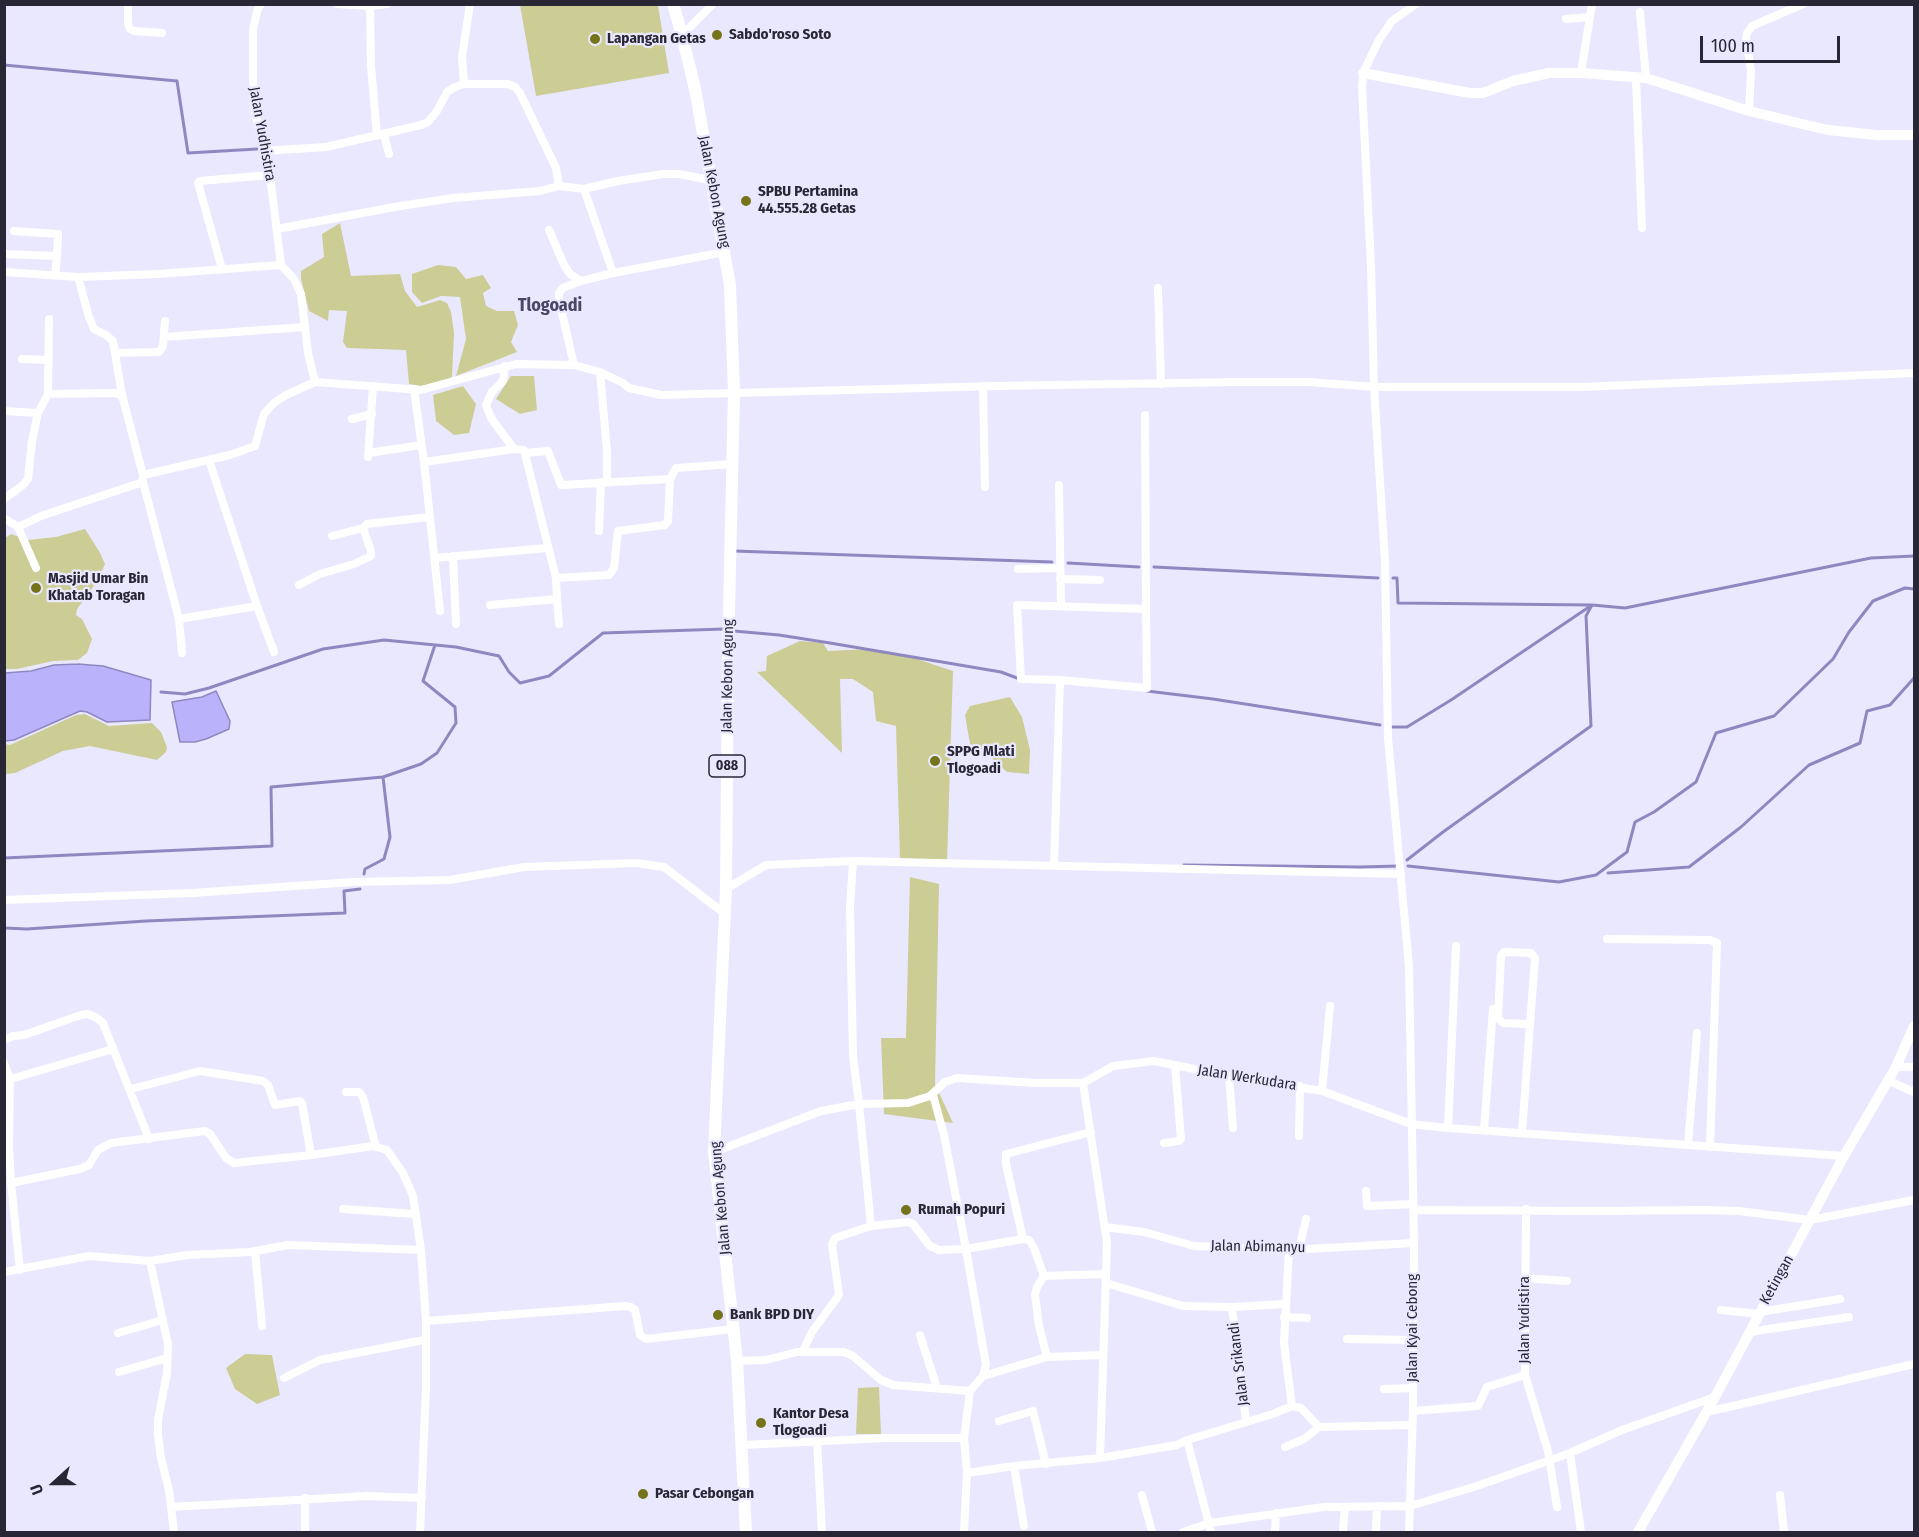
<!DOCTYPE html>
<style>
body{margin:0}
#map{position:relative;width:1919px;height:1537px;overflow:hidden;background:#eae8ff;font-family:"Fira Sans Condensed",sans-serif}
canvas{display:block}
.frame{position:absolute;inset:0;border:6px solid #292735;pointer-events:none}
.north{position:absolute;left:24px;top:1453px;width:60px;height:60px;-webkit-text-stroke:4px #eae8ff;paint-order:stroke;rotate:249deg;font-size:16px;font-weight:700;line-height:24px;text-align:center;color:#292735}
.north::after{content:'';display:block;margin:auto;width:21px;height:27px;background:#292735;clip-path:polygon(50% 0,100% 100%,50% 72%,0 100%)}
.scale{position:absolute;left:1700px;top:36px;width:140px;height:27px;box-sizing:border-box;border:3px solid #292735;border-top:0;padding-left:8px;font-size:18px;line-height:21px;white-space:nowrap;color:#292735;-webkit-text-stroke:4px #eae8ff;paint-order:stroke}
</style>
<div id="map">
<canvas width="1919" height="1537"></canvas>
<div class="frame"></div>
<div class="north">U</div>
<div class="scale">100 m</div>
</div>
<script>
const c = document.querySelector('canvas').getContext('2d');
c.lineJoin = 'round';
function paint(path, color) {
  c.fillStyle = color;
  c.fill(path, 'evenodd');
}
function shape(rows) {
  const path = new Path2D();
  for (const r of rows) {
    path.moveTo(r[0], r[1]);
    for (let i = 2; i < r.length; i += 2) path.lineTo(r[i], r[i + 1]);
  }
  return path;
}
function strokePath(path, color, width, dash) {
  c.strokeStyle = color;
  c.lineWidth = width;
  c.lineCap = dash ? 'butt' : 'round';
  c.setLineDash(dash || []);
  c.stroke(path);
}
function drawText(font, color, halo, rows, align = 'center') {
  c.font = font + ' "Fira Sans Condensed",sans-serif';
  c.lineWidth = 4.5;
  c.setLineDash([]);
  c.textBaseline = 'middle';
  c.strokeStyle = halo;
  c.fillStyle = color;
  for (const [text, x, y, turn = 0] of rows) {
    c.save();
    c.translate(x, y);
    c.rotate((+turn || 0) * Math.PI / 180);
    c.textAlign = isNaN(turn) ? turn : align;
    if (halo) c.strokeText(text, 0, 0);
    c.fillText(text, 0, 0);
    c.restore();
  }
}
const green = shape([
 [520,5,658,5,669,73,536,96],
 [340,223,351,276,400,274,405,291,417,307,440,300,447,303,451,312,454,333,452,377,440,383,422,386,409,384,406,350,347,348,343,342,347,311,329,310,328,321,309,311,301,279,301,271,324,257,322,234],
 [438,265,456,267,466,279,483,275,491,288,483,293,486,306,497,311,514,311,518,325,511,342,517,352,456,376,466,339,460,297,441,296,422,303,412,292,412,274],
 [511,376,534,376,537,410,520,414,496,399],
 [463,386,476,404,469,433,454,435,436,421,433,395],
 [85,529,99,551,105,564,98,580,77,609,76,615,82,619,92,639,87,653,78,660,53,661,17,669,5,669,5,538,11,534,28,540,56,537],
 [800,641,823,643,828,651,870,649,905,655,953,671,947,862,900,858,896,726,876,721,873,692,853,679,840,679,842,753,757,672,766,671,767,656],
 [1010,697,1022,717,1030,750,1029,774,1007,772,984,751,970,744,965,715,970,706],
 [85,714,109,726,152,723,161,732,167,747,166,752,157,760,90,746,63,751,15,773,5,774,5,744,10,745,76,715],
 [910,877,939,884,935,1084,953,1123,884,1114,881,1038,906,1038],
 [245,1354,272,1355,280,1395,257,1404,235,1389,226,1368],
 [879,1387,881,1434,856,1434,858,1388]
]);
const water = shape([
 [78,664,103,666,151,680,150,720,107,722,87,712,80,711,14,740,5,741,5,673,31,671,54,665,78,664],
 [216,691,230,721,229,729,206,739,195,742,180,742,172,702,202,697,216,691]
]);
const stream = shape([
 [4,65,177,81,188,153,257,149],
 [734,551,1052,562],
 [1068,563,1139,567],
 [1154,567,1378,578],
 [1393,578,1397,578,1398,603,1592,605,1586,616,1591,726,1443,832,1407,860],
 [734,631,779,635,830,643,1001,672,1017,678],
 [1147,691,1213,699,1380,725],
 [161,692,185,694,209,688,323,649,384,640,456,647,499,656,509,672,520,683,549,676,603,633,724,629],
 [1391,727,1407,727,1451,700,1592,605,1625,608,1871,558,1914,556],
 [4,858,272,846,271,787,383,777],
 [1184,865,1360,867,1399,866],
 [1408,866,1559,882,1596,875,1627,852,1635,822,1654,812,1696,782,1716,733,1774,716,1833,659,1849,632,1873,601,1905,588,1914,589],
 [1608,873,1689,867,1741,827,1809,765,1860,743,1867,711,1890,705,1914,678],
 [364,874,365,869,384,859,390,837,383,777,421,764,437,753,456,723,455,707,423,681,435,645],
 [4,928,27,929,146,921,345,913,344,891,360,889]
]);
const street = shape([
 [128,4,128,24,130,29,134,31,162,33],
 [261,4,258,8,253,29,253,79,255,112,270,175,281,265,294,279,301,294,308,353,315,382],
 [337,4,370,6,387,4],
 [470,4,462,57,464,84,508,84,515,87,520,93,556,168,559,186,584,189,618,181,663,174,679,174,710,180],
 [370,6,371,66,377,136],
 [1640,12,1646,78],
 [1566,19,1590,17],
 [682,35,713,4],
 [1581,73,1592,4],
 [1636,78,1642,228],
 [1749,111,1751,71,1746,38,1747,33,1752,26,1803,4],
 [384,135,389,154],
 [264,151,326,147,421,125,428,122,437,111,447,92,455,87,464,84],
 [584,189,613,273],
 [277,229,400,206,453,198,540,191,559,186],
 [549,230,564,265,570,274,581,281],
 [14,231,58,234,57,256],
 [4,254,57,256,55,275],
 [222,269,198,183,200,181,270,175],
 [4,272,78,277],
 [1158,288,1161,384],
 [164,337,305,327],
 [116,353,159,352,163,346,165,321],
 [22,359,48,360],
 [574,365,559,300,559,293,563,288,581,281,613,273,725,252],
 [505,366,503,381,492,392,486,405,491,418,514,449],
 [600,372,607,451,607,482],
 [983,386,985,487],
 [414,389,424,462,514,449,524,450,556,578,609,575,614,568,618,531,665,525,668,521,670,479,676,468,733,464],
 [48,394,49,319],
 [4,411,38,413],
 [1145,415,1146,609],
 [352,419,372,414],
 [369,453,421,445],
 [525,453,548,451,561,485,670,479],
 [368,457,373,386],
 [209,460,257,606,179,619,143,482,143,475,122,395,113,341,106,335,94,329,89,317,78,277,158,274,281,265],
 [424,462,440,611],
 [143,475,230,455,255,446,264,414,274,403,286,395,315,382,421,390,516,364,574,365,600,372,623,383,629,388,661,395,997,386,1235,382,1309,382,1374,387,1582,387,1914,373],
 [1059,485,1061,606],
 [4,499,23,485,28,479,32,441,38,413,48,394,114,393,122,395],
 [4,518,18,527,36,568],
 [18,527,41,516,143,482],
 [599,531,601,482],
 [332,536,363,528],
 [453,556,456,624],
 [435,558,547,548],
 [1018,569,1060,568],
 [1060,579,1100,580],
 [299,585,320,574,354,564,371,556,371,551,363,528,367,524,429,517],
 [557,599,559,624],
 [490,605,557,599,556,578],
 [1017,605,1146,609,1147,688,1060,680,1021,679,1017,605],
 [257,606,274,652],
 [179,619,182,653],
 [853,861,850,908,853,1056,859,1104,871,1226],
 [1054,866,1060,680],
 [726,889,766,865,853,861,1401,874],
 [4,900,192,893,353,882,450,880,524,867,636,863,664,867,725,914],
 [1607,939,1710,940,1717,943,1710,1147],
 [4,1040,13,1036,24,1035,81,1015,88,1014,97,1018,103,1023,149,1139],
 [4,1063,10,1079,9,1147,11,1183],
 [1896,1067,1914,1067],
 [1229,1076,1233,1128],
 [1887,1080,1914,1092],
 [4,1081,113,1049],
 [1083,1083,1113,1066,1154,1061,1229,1076,1322,1091,1411,1124,1448,1128,1844,1156],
 [1083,1083,1107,1243,1100,1458],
 [131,1089,200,1071,263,1081,268,1085,275,1105,300,1101,302,1103,311,1155],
 [1322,1091,1330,1006],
 [346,1092,359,1092,363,1097,376,1147],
 [1448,1128,1456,946],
 [1484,1130,1493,1009],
 [1522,1133,1530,1024,1535,958,1531,953,1504,952,1501,956,1498,1018,1503,1023,1530,1024],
 [1299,1136,1300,1086],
 [1164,1143,1179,1141,1181,1139,1175,1065],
 [1688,1145,1697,1033],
 [714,1152,821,1111,859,1104,908,1103,930,1096,945,1082,957,1078,1036,1083,1083,1083],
 [1366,1191,1367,1206,1413,1204],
 [343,1209,415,1214],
 [1526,1209,1525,1375,1548,1451,1557,1507],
 [1413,1210,1596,1211,1705,1210,1739,1211,1810,1220,1914,1200],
 [1105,1227,1144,1232,1194,1246,1289,1250,1414,1243],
 [1023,1239,1006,1164,1006,1154,1091,1132],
 [1299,1249,1306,1219],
 [1289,1250,1284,1343,1292,1406,1301,1408,1319,1427],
 [255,1251,262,1326],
 [150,1261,168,1344,167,1373,158,1420,158,1435,161,1458,169,1490,174,1532],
 [20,1270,11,1183,80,1169,89,1165,98,1150,111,1143,205,1131,210,1134,226,1158,234,1163,311,1155,373,1146,387,1150,403,1173,413,1196,421,1250,426,1321,426,1387,420,1532],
 [4,1272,89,1256,150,1261,187,1255,250,1252,288,1245,421,1250],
 [1044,1276,1037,1287,1035,1295,1039,1326,1047,1357],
 [1524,1278,1567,1281],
 [1106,1283,1183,1306,1232,1307,1285,1304],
 [1232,1307,1246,1421],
 [1721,1310,1759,1314],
 [1760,1312,1840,1299],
 [1284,1317,1307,1318],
 [426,1321,625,1306,631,1307,635,1310,640,1335,646,1339,734,1329],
 [1749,1332,1849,1317],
 [118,1333,163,1320],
 [920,1335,937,1388],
 [1347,1339,1413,1340],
 [803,1351,812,1332,839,1295,832,1245,835,1238,871,1226,908,1222,913,1224,930,1246,939,1250,966,1249,1023,1239,1029,1240,1034,1248,1044,1276,1106,1274],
 [737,1361,766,1360,797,1352,844,1352,853,1356,881,1380,893,1385,970,1391,983,1376,986,1365,966,1249,944,1135,933,1095],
 [119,1372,167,1358],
 [983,1376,1047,1357,1103,1355],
 [284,1378,320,1360,424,1340],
 [1384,1389,1413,1388],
 [970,1391,964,1438,967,1473,1014,1466,1100,1458,1177,1445,1187,1440,1273,1414,1292,1406],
 [1413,1411,1478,1406,1487,1387,1525,1375],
 [1707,1412,1914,1364],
 [999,1421,1033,1411,1046,1464],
 [1187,1440,1211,1532],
 [817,1441,822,1532],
 [743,1445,886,1438,964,1438],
 [1285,1447,1304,1439,1319,1427,1412,1425],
 [1570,1453,1581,1532],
 [1014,1466,1024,1526],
 [1142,1495,1152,1532],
 [1780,1495,1784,1532],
 [171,1507,367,1496,422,1498],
 [305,1532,305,1498],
 [964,1532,967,1473],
 [1183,1532,1210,1523,1324,1507,1410,1506,1477,1486,1570,1453,1622,1430,1715,1397],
 [1275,1532,1276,1513],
 [1343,1532,1345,1507],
 [1376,1532,1377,1506],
 [1409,1532,1413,1411,1414,1243,1409,966,1388,738,1385,561,1374,387,1371,266,1362,87,1363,73,1379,40,1392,21,1416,4]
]);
const secondary = shape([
 [1363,73,1470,93,1483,93,1513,81,1549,73,1581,73,1646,78,1749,111,1802,124,1828,130,1877,135,1914,135],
 [1638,1532,1715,1397,1844,1156,1896,1067,1914,1026]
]);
const primary = shape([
 [673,4,682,35,695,89,730,285,734,392,728,655,726,889,714,1152,737,1361,746,1532]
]);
const markers = [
 [717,35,6,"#75741a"],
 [595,39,6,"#75741a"],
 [746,201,6,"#75741a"],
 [36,588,6,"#75741a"],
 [935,761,6,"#75741a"],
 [906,1210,6,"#75741a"],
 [718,1315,6,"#75741a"],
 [761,1423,6,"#75741a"],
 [643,1494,6,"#75741a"]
];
const shields = [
 [727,766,36]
];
const shieldNames = [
 ["088",727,766]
];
const poiNames = [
 ["Sabdo'roso Soto",729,35],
 ["Lapangan Getas",607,39],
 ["SPBU Pertamina",758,192],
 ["44.555.28 Getas",758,209],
 ["Masjid Umar Bin",48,579],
 ["Khatab Toragan",48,596],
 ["SPPG Mlati",947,752],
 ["Tlogoadi",947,769],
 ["Rumah Popuri",918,1210],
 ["Bank BPD DIY",730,1315],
 ["Kantor Desa",773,1414],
 ["Tlogoadi",773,1431],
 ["Pasar Cebongan",655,1494]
];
const streetNames = [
 ["Jalan Yudhistira",262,134,80],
 ["Jalan Kebon Agung",714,192,79],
 ["Jalan Kebon Agung",728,676,-89],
 ["Jalan Werkudara",1247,1078,9],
 ["Jalan Kebon Agung",721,1198,-95],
 ["Jalan Abimanyu",1258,1247,1],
 ["Ketingan",1777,1280,-61],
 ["Jalan Yudistira",1525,1320,-90],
 ["Jalan Kyai Cebong",1413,1328,-90],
 ["Jalan Srikandi",1239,1364,-97]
];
const quarterNames = [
 ["Tlogoadi",550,306]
];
paint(green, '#cccd95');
paint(water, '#bbb2fc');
strokePath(water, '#8f88c0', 1.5);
strokePath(stream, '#8f88c0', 3);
strokePath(street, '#fff', 8);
strokePath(secondary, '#fff', 10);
strokePath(primary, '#fff', 12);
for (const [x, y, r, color] of markers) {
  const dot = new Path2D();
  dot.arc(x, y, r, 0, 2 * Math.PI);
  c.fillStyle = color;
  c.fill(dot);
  strokePath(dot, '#eae8ff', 2);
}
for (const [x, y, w] of shields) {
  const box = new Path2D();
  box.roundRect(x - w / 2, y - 11, w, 22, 4.5);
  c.fillStyle = '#eae8ff';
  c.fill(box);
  strokePath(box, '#292735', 1.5);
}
drawText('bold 14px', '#292735', null, shieldNames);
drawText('bold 15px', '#292735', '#eae8ff', poiNames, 'left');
drawText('15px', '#292735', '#eae8ff', streetNames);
drawText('bold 18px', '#4a4765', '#eae8ff', quarterNames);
</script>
